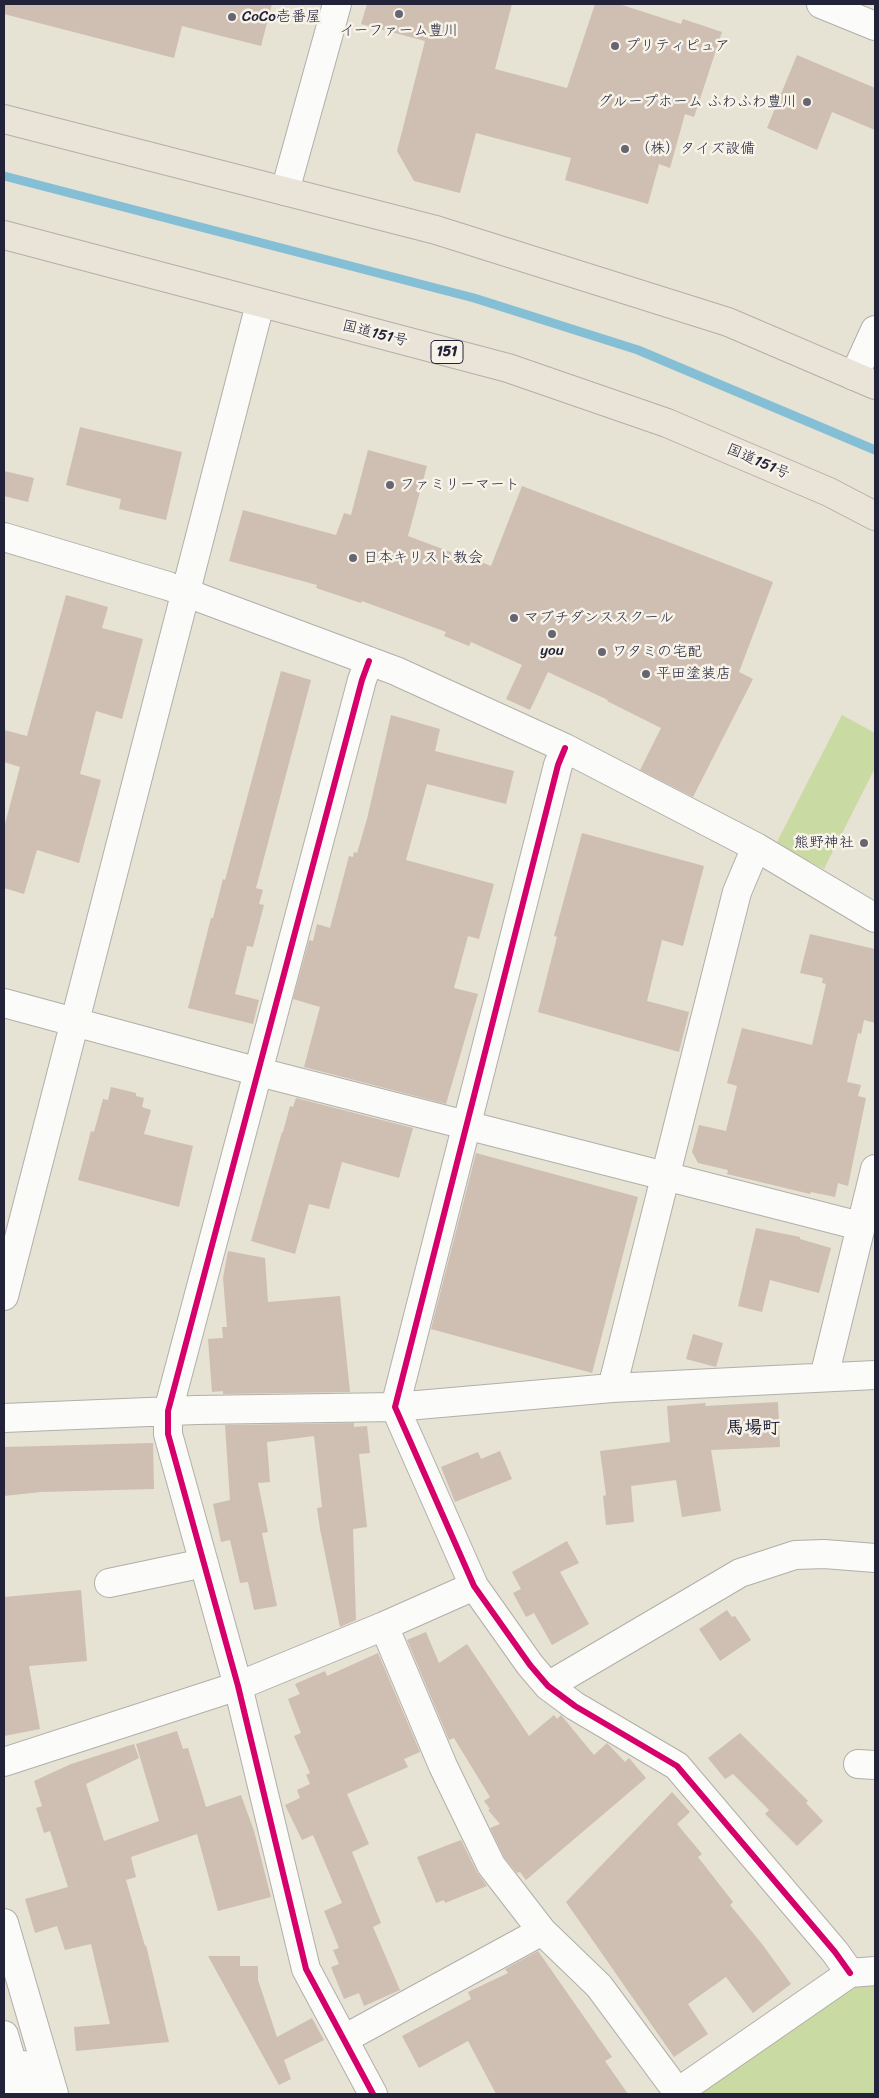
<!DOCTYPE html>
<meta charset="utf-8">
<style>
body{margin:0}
#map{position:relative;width:879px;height:2098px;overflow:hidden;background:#e6e2d4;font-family:Sriracha,sans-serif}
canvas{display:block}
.frame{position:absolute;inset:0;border:5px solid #22223b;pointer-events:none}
</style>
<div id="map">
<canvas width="879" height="2098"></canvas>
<div class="frame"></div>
</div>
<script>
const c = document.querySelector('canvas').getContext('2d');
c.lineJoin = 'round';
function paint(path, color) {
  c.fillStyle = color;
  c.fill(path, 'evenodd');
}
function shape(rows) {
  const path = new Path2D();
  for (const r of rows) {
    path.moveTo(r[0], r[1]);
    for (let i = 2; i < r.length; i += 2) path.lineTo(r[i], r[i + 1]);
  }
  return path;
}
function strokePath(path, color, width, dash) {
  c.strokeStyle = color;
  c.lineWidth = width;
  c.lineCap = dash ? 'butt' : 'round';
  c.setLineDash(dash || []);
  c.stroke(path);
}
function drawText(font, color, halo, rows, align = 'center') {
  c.font = font + ' Sriracha,"Klee One",sans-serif';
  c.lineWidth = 5;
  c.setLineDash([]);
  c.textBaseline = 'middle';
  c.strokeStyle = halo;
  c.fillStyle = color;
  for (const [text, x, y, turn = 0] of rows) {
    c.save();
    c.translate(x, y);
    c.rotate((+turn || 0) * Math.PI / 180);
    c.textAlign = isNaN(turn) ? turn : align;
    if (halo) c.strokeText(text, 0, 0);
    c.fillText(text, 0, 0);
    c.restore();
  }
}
const green = shape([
 [842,715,875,733,875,768,824,869,776,844],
 [875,1983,875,2094,700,2094,849,1985]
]);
const stream = shape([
 [4,176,474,298,638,350,875,450]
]);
const building = shape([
 [4,4,272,4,261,46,182,26,174,58,4,14],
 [367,4,512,4,495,69,567,88,595,4,619,4,681,24,683,19,722,32,694,117,685,114,670,168,659,164,648,204,565,180,571,158,476,133,460,193,414,181,397,151,425,41,361,24],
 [797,55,875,88,875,130,832,112,817,150,767,128],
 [80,427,182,452,166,520,119,509,121,499,66,485],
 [368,450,427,466,408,536,456,554,457,552,491,566,522,486,773,582,739,672,753,679,693,797,640,770,661,728,607,701,608,700,548,672,530,710,506,699,522,665,471,642,469,646,444,636,446,632,362,601,361,603,316,588,317,585,229,561,243,510,336,535,344,513,351,515],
 [4,471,34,478,28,502,4,496],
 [66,595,108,607,102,628,143,639,122,719,96,711,80,774,101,780,79,863,37,850,24,894,4,888,4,828,20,767,4,762,4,730,27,736],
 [281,671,311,680,256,888,263,890,259,904,264,905,253,947,247,946,235,994,259,1000,253,1024,188,1008,211,918,213,918,223,879,225,880],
 [391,715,440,729,435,751,514,771,506,804,427,784,406,860,494,884,479,939,468,936,454,988,478,994,446,1104,304,1067,320,1007,293,999,309,940,313,941,317,924,330,928,349,856,353,857,354,852,357,853,367,819],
 [582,833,704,866,683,946,662,940,647,1001,689,1012,679,1052,538,1012,557,937,554,936],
 [810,934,875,949,875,1023,864,1020,861,1034,858,1033,847,1082,861,1085,858,1096,866,1098,848,1186,838,1183,835,1197,811,1192,810,1194,727,1174,728,1170,698,1163,692,1152,699,1125,726,1131,737,1086,727,1083,742,1028,812,1045,826,984,822,983,823,978,800,973],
 [111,1087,136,1093,136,1096,144,1098,142,1107,151,1110,144,1134,193,1146,179,1207,78,1180,91,1131,94,1132,103,1099,108,1100],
 [296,1098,413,1128,399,1178,342,1162,329,1209,309,1204,295,1254,251,1241,282,1132,283,1132,290,1106,293,1107],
 [476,1153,638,1197,592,1373,431,1329],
 [756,1228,800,1237,800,1239,831,1248,819,1293,770,1280,762,1312,738,1306],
 [228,1251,265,1258,268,1302,340,1296,350,1392,223,1394,223,1391,212,1392,208,1339,223,1338,222,1327,227,1327,223,1278],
 [693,1334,723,1343,716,1367,686,1359],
 [778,1402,780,1447,711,1450,721,1511,682,1517,676,1480,631,1486,634,1522,606,1525,603,1496,606,1495,600,1451,670,1442,667,1406,706,1403,705,1406],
 [354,1423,354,1427,367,1426,370,1453,359,1454,367,1527,353,1529,356,1620,340,1627,320,1529,317,1508,322,1507,314,1436,267,1442,270,1482,258,1483,268,1532,262,1533,277,1606,254,1610,248,1582,240,1583,230,1540,221,1542,213,1504,230,1500,225,1425],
 [153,1443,154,1489,41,1492,4,1496,4,1447],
 [500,1451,512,1479,455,1502,441,1467,478,1452,481,1459],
 [567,1541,579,1563,560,1572,589,1624,552,1645,534,1613,526,1617,513,1593,521,1589,512,1572],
 [81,1590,87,1661,29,1666,40,1729,4,1736,4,1597],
 [727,1610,732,1617,735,1616,751,1640,720,1661,699,1629],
 [426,1632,439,1663,467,1644,529,1736,554,1715,557,1719,561,1715,594,1755,607,1743,625,1762,629,1758,646,1778,526,1880,520,1872,517,1873,504,1857,490,1828,500,1824,488,1810,490,1809,484,1801,490,1797,454,1738,449,1740,407,1640],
 [378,1653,420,1752,404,1759,408,1767,347,1794,369,1844,352,1852,381,1923,373,1927,400,1990,364,2006,359,1993,344,1999,331,1967,339,1964,333,1950,339,1948,324,1911,342,1903,313,1835,302,1840,285,1805,300,1798,297,1790,310,1784,306,1775,310,1773,294,1736,301,1733,288,1699,300,1694,295,1684,325,1671,327,1676],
 [177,1731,183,1749,188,1748,206,1807,241,1795,254,1831,271,1897,218,1911,197,1834,131,1857,136,1877,126,1880,145,1946,146,1945,169,2042,76,2051,74,2027,110,2024,91,1944,65,1950,57,1926,35,1933,25,1899,68,1887,50,1831,44,1833,36,1808,42,1806,34,1781,71,1764,134,1744,139,1758,86,1784,104,1841,159,1821,136,1744],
 [740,1733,808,1801,806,1803,823,1821,797,1846,765,1814,769,1810,733,1774,725,1779,708,1758],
 [672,1792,690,1812,677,1824,702,1854,698,1857,733,1902,730,1905,762,1944,791,1984,753,2013,726,1977,688,2004,708,2034,674,2057,566,1902],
 [461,1840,477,1872,487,1886,445,1903,444,1900,436,1903,417,1857],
 [538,1951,612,2057,605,2061,628,2094,496,2094,468,2041,419,2068,402,2036,471,1999,468,1992,508,1973,505,1969],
 [208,1956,240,1956,240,1966,258,1966,258,1980,277,2037,312,2018,324,2040,284,2060,291,2079,279,2085]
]);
const minor = shape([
 [821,4,875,26],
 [285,191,337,4],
 [854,376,875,330],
 [4,537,168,586,396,671,565,748,756,847,875,918],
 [369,661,362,680,168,1411,168,1434,238,1686,306,1969,373,2094],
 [565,748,558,765,395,1407,474,1586,530,1665,548,1686,575,1706,677,1766,835,1952,850,1973],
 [4,1003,259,1072,860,1226],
 [4,1296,260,304],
 [824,1377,875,1169],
 [612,1388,737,892,756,847],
 [4,1418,196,1410,395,1407,612,1388,875,1375],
 [109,1583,204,1563],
 [384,1626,443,1766,491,1865,542,1931,599,1986,679,2094],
 [548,1686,740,1573,795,1555,824,1554,875,1558],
 [4,1762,238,1686,384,1626,474,1586],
 [858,1764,875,1765],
 [4,1923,54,2094],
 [4,2035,13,2066],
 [344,2039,542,1931],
 [678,2092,850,1973,875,1971],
 [12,2094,9,2066,23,2065,32,2094]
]);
const highway = shape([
 [4,119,436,230,728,322,875,385],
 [4,235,508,368,667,423,829,492,875,516]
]);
const cycleway = shape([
 [369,661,362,680,168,1411,168,1434,238,1686,306,1969,373,2094],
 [565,748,558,765,395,1407,474,1586,530,1665,548,1686,575,1706,677,1766,835,1952,850,1973]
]);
const markers = [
 [399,14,5,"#676571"],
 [232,17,5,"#676571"],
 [615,46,5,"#676571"],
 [807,102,5,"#676571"],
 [625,149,5,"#676571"],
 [390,485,5,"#676571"],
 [353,558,5,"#676571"],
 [514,618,5,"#676571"],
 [552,634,5,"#676571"],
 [602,652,5,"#676571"],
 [646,674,5,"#676571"],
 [864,843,5,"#676571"]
];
const shields = [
 [447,352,32]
];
const shieldNames = [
 ["151",447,352]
];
const poiNames = [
 ["CoCo壱番屋",242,17],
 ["イーファーム豊川",399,31,"center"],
 ["プリティピュア",625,46],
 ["グループホーム ふわふわ豊川",797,102,"right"],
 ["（株）タイズ設備",635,149],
 ["ファミリーマート",400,485],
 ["日本キリスト教会",363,558],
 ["マブチダンススクール",524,618],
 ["you",552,651,"center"],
 ["ワタミの宅配",612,652],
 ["平田塗装店",656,674],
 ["熊野神社",854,843,"right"]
];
const streetNames = [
 ["国道151号",375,334,14],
 ["国道151号",758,462,23]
];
const quarterNames = [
 ["馬場町",753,1428]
];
paint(green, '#cadaa3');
strokePath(stream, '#85bfd6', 9);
paint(building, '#cebfb2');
strokePath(minor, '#b2afa9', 30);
strokePath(highway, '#b2afa9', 30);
strokePath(minor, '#fbfbf9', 28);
strokePath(highway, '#eae3d7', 28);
strokePath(cycleway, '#d6006c', 6);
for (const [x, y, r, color] of markers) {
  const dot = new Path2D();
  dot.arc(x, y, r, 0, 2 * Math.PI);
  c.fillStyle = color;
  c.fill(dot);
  strokePath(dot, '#f7f3e8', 2);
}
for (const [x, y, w] of shields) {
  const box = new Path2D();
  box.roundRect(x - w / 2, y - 11.5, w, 23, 4);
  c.fillStyle = '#f7f3e8';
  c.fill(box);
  strokePath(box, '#22223b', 1);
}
drawText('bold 14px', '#22223b', null, shieldNames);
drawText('15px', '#22223b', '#f7f3e8', poiNames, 'left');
drawText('15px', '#22223b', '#f7f3e8', streetNames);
drawText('bold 18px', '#22223b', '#f7f3e8', quarterNames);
</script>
